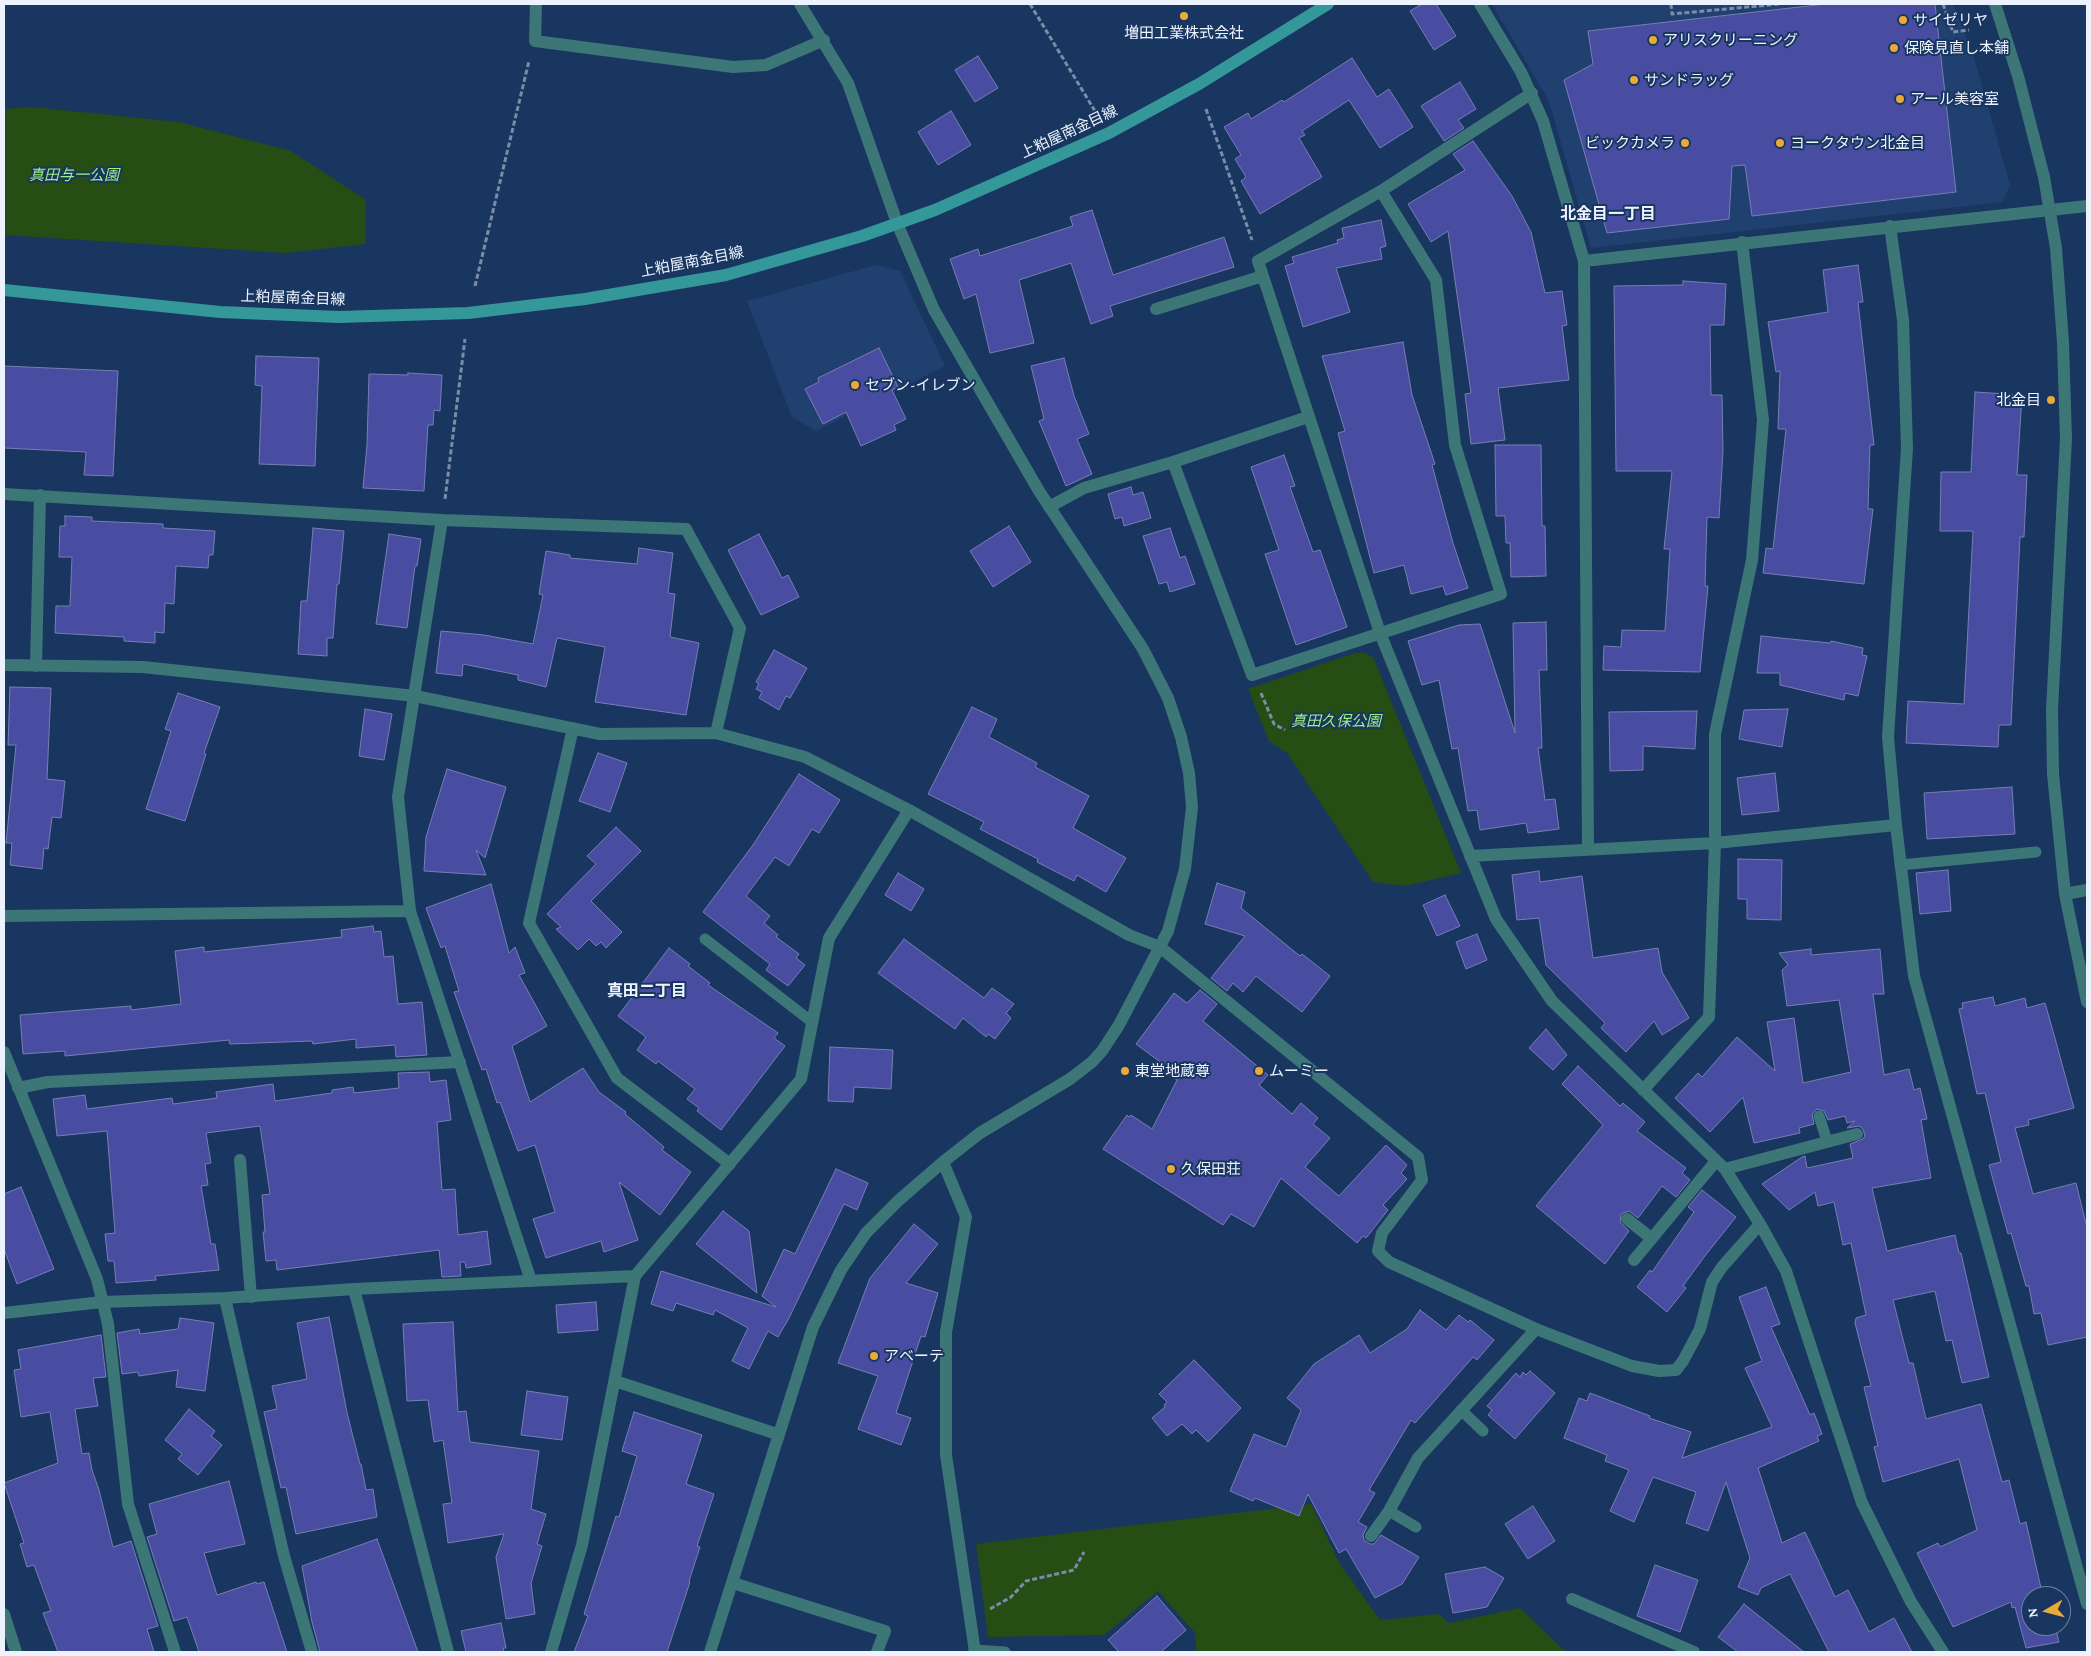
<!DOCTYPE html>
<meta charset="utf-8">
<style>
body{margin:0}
#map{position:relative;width:2091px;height:1656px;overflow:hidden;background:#193660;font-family:"Crimson Pro",serif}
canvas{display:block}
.frame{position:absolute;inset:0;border:5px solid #ecf3fe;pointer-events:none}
.north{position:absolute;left:2021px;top:1586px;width:50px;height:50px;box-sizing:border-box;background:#193660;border:1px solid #6d829f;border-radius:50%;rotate:262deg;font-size:14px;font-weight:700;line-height:20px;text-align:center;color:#ecf3fe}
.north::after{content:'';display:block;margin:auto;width:18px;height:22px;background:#eaaa38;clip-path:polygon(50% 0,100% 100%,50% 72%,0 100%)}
</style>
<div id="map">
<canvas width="2091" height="1656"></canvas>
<div class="frame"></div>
<div class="north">N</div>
</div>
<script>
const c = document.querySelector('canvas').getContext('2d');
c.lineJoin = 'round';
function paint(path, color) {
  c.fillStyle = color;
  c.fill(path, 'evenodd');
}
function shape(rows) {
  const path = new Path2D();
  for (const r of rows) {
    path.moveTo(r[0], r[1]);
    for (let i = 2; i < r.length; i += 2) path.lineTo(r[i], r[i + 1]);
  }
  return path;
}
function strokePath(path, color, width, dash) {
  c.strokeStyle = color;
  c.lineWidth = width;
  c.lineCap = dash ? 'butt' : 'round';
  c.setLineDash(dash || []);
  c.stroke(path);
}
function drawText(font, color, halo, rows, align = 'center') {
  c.font = font + ' "Crimson Pro","Noto Sans JP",serif';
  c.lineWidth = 4;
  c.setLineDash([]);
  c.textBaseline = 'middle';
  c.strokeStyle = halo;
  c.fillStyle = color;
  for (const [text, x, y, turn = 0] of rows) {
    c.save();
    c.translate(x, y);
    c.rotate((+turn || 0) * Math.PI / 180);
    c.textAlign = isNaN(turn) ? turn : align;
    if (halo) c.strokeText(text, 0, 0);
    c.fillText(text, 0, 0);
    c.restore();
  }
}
const built = shape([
 [1492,4,1953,4,1972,51,2010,185,2002,202,1591,248,1549,101],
 [876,265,900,271,945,366,816,431,792,417,747,301]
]);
const green = shape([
 [32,107,179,122,291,151,366,200,365,244,286,253,4,235,4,109],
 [1363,652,1373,657,1461,873,1405,886,1373,882,1287,753,1269,741,1248,689,1352,654],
 [1311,1504,1340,1564,1380,1620,1439,1614,1449,1623,1520,1608,1566,1652,1196,1652,1195,1633,1158,1591,1104,1635,988,1637,976,1544]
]);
const building = shape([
 [1422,4,1436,4,1456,36,1434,50,1410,11,1422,4],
 [1826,4,1935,4,1956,192,1752,216,1745,165,1732,166,1729,219,1607,233,1564,80,1593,64,1588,31,1826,4],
 [978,56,998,88,975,102,955,70,978,56],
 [1352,58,1377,97,1389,89,1413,127,1380,148,1349,100,1302,131,1305,135,1299,138,1322,177,1260,214,1241,181,1246,177,1235,159,1241,155,1224,127,1248,113,1251,119,1282,100,1284,102,1352,58],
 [1460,82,1476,109,1458,120,1464,128,1444,141,1421,106,1460,82],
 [951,111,971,145,938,165,918,132,951,111],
 [1473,141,1512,196,1531,232,1545,293,1562,291,1567,325,1562,326,1569,380,1498,388,1505,440,1471,444,1465,394,1471,393,1448,231,1431,242,1408,204,1465,170,1453,154,1473,141],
 [1092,210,1113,275,1224,237,1234,267,1110,306,1113,316,1091,324,1071,263,1019,280,1034,343,990,353,976,294,964,299,950,259,978,249,980,256,1073,226,1070,217,1092,210],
 [1381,220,1386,246,1380,248,1382,259,1336,268,1350,312,1303,327,1285,266,1294,263,1292,257,1338,243,1337,240,1344,238,1342,228,1381,220],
 [1858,265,1863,302,1858,302,1874,445,1870,445,1868,509,1873,509,1864,584,1763,573,1766,548,1773,549,1786,429,1778,429,1780,371,1776,372,1768,322,1828,312,1823,270,1858,265],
 [1683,281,1726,284,1724,325,1710,325,1711,395,1722,395,1723,451,1719,518,1707,517,1705,586,1708,586,1700,672,1603,670,1604,646,1621,647,1622,630,1665,631,1670,549,1664,549,1672,471,1616,471,1614,286,1683,285,1683,281],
 [1403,342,1412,395,1435,464,1432,465,1453,543,1468,588,1446,595,1443,586,1411,594,1404,565,1374,573,1338,433,1345,431,1322,356,1403,342],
 [879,348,898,387,892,390,906,419,894,425,896,430,861,446,846,412,823,424,805,389,819,382,818,378,879,348],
 [256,356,319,358,315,466,259,464,262,386,255,385,256,356],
 [1064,358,1074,396,1089,434,1077,439,1092,474,1066,486,1039,421,1044,419,1031,366,1064,358],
 [4,366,118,371,113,476,84,475,86,452,4,448,4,366],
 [408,373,442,375,440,411,434,410,433,425,428,425,424,491,363,488,367,445,369,374,408,375,408,373],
 [1975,392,2022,395,2017,475,2027,475,2024,537,2020,537,2011,725,1999,725,1998,747,1906,743,1908,701,1964,704,1973,531,1940,531,1941,472,1971,472,1975,392],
 [1495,445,1541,445,1542,526,1545,526,1546,576,1511,577,1510,543,1506,543,1505,516,1496,516,1495,445],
 [1284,455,1295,486,1290,487,1313,552,1320,550,1347,627,1296,645,1265,554,1279,550,1251,467,1284,455],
 [1131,487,1133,495,1143,492,1151,518,1124,526,1122,517,1115,519,1108,494,1131,487],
 [65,516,92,517,92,521,163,524,163,528,215,531,213,555,209,555,208,568,176,566,174,604,165,603,164,633,155,632,155,643,124,641,124,637,55,633,56,606,70,606,72,557,59,557,60,526,65,526,65,516],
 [1009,526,1031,562,993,587,970,551,1009,526],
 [313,528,344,531,339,584,337,584,333,638,327,638,327,656,298,654,301,601,307,601,313,528],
 [1170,528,1180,558,1185,556,1195,584,1170,592,1167,582,1159,584,1143,536,1170,528],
 [389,534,421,539,417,566,415,566,407,628,376,624,389,534],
 [759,534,782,578,788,575,799,597,761,615,728,550,759,534],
 [639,548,673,553,668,593,675,594,670,637,699,643,686,715,595,702,605,647,557,638,546,687,518,680,518,675,463,664,462,676,436,673,441,631,484,635,533,644,543,595,539,594,546,551,570,555,570,558,637,564,639,548],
 [1546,622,1547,670,1539,670,1542,748,1538,748,1545,800,1555,799,1559,829,1528,833,1526,823,1480,830,1477,810,1468,811,1458,748,1452,749,1439,680,1422,685,1408,641,1459,625,1480,624,1515,733,1513,623,1546,622],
 [1761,636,1830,643,1831,641,1863,648,1862,655,1867,656,1858,696,1845,693,1844,700,1780,685,1780,673,1757,673,1761,636],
 [774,650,807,668,790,698,786,696,779,710,759,698,762,692,756,689,759,684,756,682,774,650],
 [10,687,51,688,47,779,65,781,61,818,52,817,48,849,44,848,42,869,10,865,12,843,6,843,16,745,8,745,10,687],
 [178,693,220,707,204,753,206,754,185,821,146,809,171,731,165,729,178,693],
 [972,707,997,719,989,737,1037,763,1035,767,1089,796,1073,828,1126,858,1106,892,1077,875,1074,881,1037,862,1038,859,980,829,984,822,928,794,972,707],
 [365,709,392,714,384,760,359,756,365,709],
 [1788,709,1782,747,1739,739,1744,710,1788,709],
 [1697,711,1695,749,1643,746,1643,770,1610,771,1609,712,1697,711],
 [598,753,627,763,610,812,579,801,598,753],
 [447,769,506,787,485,858,476,850,486,875,424,871,426,837,447,769],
 [1775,773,1779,811,1742,815,1737,778,1775,773],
 [799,774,840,800,819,833,812,829,789,866,775,857,746,896,770,916,764,923,778,935,776,937,799,954,796,958,805,965,788,986,766,970,770,964,703,912,753,845,799,774],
 [2012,787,2015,834,1927,839,1924,793,2012,787],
 [616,827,641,851,591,901,622,932,606,948,601,942,596,946,589,939,578,950,556,929,561,927,547,914,596,864,587,856,616,827],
 [1738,859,1782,860,1781,920,1747,919,1747,899,1738,899,1738,859],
 [1948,870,1951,911,1920,914,1916,873,1948,870],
 [1539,871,1540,882,1582,876,1593,958,1658,948,1662,972,1689,1018,1662,1035,1654,1021,1626,1052,1601,1028,1605,1023,1546,965,1539,918,1517,920,1512,875,1539,871],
 [898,873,924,889,911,911,885,895,898,873],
 [1217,883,1245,892,1241,908,1300,956,1302,954,1330,976,1302,1012,1256,976,1243,992,1233,983,1227,991,1211,978,1245,936,1205,924,1217,883],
 [491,884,509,953,515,947,525,973,519,975,547,1026,512,1046,530,1102,583,1068,599,1092,626,1112,625,1114,664,1147,662,1150,691,1172,660,1215,619,1182,638,1240,604,1252,601,1241,546,1258,533,1219,555,1212,535,1145,518,1151,500,1102,497,1103,486,1069,482,1070,454,992,459,991,445,946,441,948,426,908,491,884],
 [1445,895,1460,926,1437,936,1423,905,1445,895],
 [373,926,374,932,381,931,384,957,393,956,398,1004,422,1002,427,1055,396,1057,395,1045,356,1048,356,1039,313,1044,312,1041,230,1044,229,1040,65,1056,65,1051,23,1054,20,1015,131,1006,131,1010,181,1004,175,951,204,947,204,952,342,937,341,930,373,926],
 [1477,934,1487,960,1466,969,1456,942,1477,934],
 [904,939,984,998,992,988,1014,1004,1006,1013,1011,1018,995,1039,988,1034,986,1037,963,1018,955,1029,878,973,904,939],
 [669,948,690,964,688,966,710,983,708,985,778,1033,774,1038,785,1046,721,1130,697,1111,699,1108,687,1099,695,1089,658,1061,656,1064,637,1050,646,1037,618,1016,669,948],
 [1811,949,1811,955,1880,949,1884,994,1873,994,1884,1075,1909,1069,1914,1090,1920,1088,1927,1119,1921,1120,1931,1178,1872,1188,1887,1251,1955,1235,1959,1253,1961,1253,1989,1377,1962,1383,1952,1340,1946,1341,1935,1291,1893,1300,1909,1363,1913,1363,1926,1419,1981,1404,2002,1482,2009,1480,2020,1524,2026,1522,2041,1588,2048,1587,2050,1596,2031,1596,2031,1626,2055,1626,2059,1642,2026,1648,2015,1607,2012,1608,2011,1602,1953,1627,1917,1553,1938,1543,1940,1547,1977,1530,1959,1459,1883,1482,1874,1447,1878,1446,1864,1387,1871,1386,1855,1323,1856,1318,1866,1315,1851,1243,1843,1245,1834,1202,1818,1206,1815,1192,1789,1210,1762,1184,1802,1157,1805,1156,1807,1168,1853,1158,1850,1144,1863,1139,1865,1136,1863,1129,1859,1126,1847,1128,1855,1121,1847,1123,1845,1116,1828,1120,1824,1111,1817,1109,1812,1114,1814,1124,1799,1128,1800,1133,1754,1143,1743,1097,1710,1132,1675,1098,1698,1073,1702,1077,1737,1037,1775,1071,1767,1022,1794,1018,1803,1083,1851,1072,1839,1000,1787,1006,1782,970,1788,965,1779,953,1811,949],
 [1200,990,1217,1004,1203,1021,1268,1075,1259,1085,1292,1114,1301,1103,1318,1118,1313,1124,1330,1138,1305,1167,1339,1196,1386,1145,1407,1165,1401,1173,1407,1179,1383,1205,1388,1210,1366,1238,1363,1236,1357,1243,1281,1178,1254,1227,1231,1214,1223,1225,1103,1149,1127,1115,1129,1117,1131,1115,1152,1129,1177,1080,1168,1074,1171,1070,1136,1044,1174,993,1187,1003,1200,990],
 [1993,997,1995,1006,2025,998,2027,1008,2045,1003,2056,1042,2074,1108,2028,1120,2029,1125,2015,1128,2033,1194,2076,1183,2087,1228,2087,1337,2048,1345,2041,1313,2034,1314,2029,1286,2026,1286,2011,1233,2008,1234,1989,1165,2001,1162,1985,1093,1977,1094,1959,1009,1963,1008,1962,1003,1993,997],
 [1546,1029,1567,1055,1553,1070,1529,1048,1546,1029],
 [830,1047,893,1050,891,1089,854,1087,853,1102,828,1101,830,1047],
 [1578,1066,1620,1106,1623,1103,1645,1122,1637,1131,1686,1168,1682,1173,1690,1180,1676,1197,1662,1186,1638,1218,1629,1211,1621,1214,1620,1222,1629,1231,1605,1264,1536,1206,1603,1125,1562,1084,1578,1066],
 [429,1072,430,1082,446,1080,451,1120,437,1122,442,1190,455,1189,458,1235,487,1231,491,1264,466,1268,465,1262,460,1262,461,1276,442,1277,439,1250,277,1270,276,1260,266,1261,263,1232,265,1232,262,1195,270,1194,260,1126,206,1133,211,1163,205,1164,208,1185,201,1186,211,1244,215,1244,219,1270,155,1276,156,1280,116,1283,114,1261,108,1261,105,1234,115,1233,107,1131,57,1136,53,1099,85,1095,87,1109,172,1098,173,1104,217,1098,216,1092,273,1084,275,1101,332,1093,332,1090,353,1087,354,1093,399,1088,398,1073,429,1072],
 [836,1169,868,1183,857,1210,844,1204,789,1318,778,1337,768,1331,749,1369,732,1361,748,1328,715,1310,713,1315,676,1303,673,1311,651,1304,661,1271,776,1307,762,1296,784,1249,795,1254,836,1169],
 [21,1187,54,1269,17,1284,4,1249,4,1194,21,1187],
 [1702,1190,1736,1217,1704,1257,1683,1286,1686,1288,1667,1312,1637,1287,1650,1270,1652,1272,1694,1212,1688,1207,1702,1190],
 [723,1211,749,1231,757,1293,696,1244,723,1211],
 [914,1224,938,1244,906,1283,938,1293,925,1337,921,1336,896,1413,911,1418,901,1445,858,1429,878,1376,838,1363,870,1278,914,1224],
 [1766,1287,1780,1324,1771,1327,1810,1415,1814,1413,1822,1434,1817,1436,1819,1441,1758,1468,1782,1543,1805,1532,1835,1597,1848,1590,1869,1632,1894,1618,1912,1652,1829,1652,1790,1574,1761,1588,1758,1595,1738,1587,1750,1558,1726,1482,1708,1531,1686,1523,1696,1492,1653,1477,1634,1522,1610,1511,1629,1470,1605,1461,1607,1455,1564,1438,1579,1398,1587,1401,1590,1393,1650,1416,1649,1418,1691,1432,1682,1458,1772,1427,1745,1368,1762,1361,1739,1297,1766,1287],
 [596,1302,598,1330,558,1333,556,1305,596,1302],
 [1420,1310,1446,1330,1459,1315,1468,1322,1470,1320,1494,1340,1477,1360,1473,1357,1415,1423,1411,1420,1369,1490,1375,1493,1358,1522,1367,1527,1363,1535,1364,1540,1370,1544,1374,1544,1381,1535,1419,1557,1402,1584,1375,1598,1346,1549,1339,1553,1308,1494,1299,1516,1255,1498,1253,1501,1230,1491,1254,1434,1286,1447,1301,1410,1287,1398,1314,1364,1359,1335,1370,1353,1407,1329,1420,1310],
 [329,1317,347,1413,360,1464,361,1464,366,1490,373,1489,377,1517,296,1534,286,1487,281,1488,264,1412,277,1409,272,1386,307,1379,297,1323,329,1317],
 [180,1318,214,1323,205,1391,176,1387,178,1370,139,1376,138,1372,122,1374,117,1333,139,1329,140,1334,178,1329,180,1318],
 [453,1322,458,1412,466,1411,470,1442,539,1451,531,1509,546,1514,537,1544,542,1546,531,1583,535,1614,506,1619,496,1557,504,1534,448,1543,443,1504,452,1503,443,1440,434,1442,428,1400,407,1401,403,1324,453,1322],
 [101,1335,106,1377,93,1378,98,1406,75,1409,82,1454,89,1453,92,1470,99,1490,113,1547,131,1541,158,1626,147,1629,154,1652,58,1652,43,1613,51,1611,34,1565,27,1567,20,1544,24,1543,4,1483,58,1463,50,1412,21,1417,14,1370,21,1369,18,1350,101,1335],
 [1194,1360,1241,1408,1208,1442,1196,1430,1192,1434,1182,1424,1167,1436,1152,1418,1165,1407,1164,1405,1167,1402,1159,1394,1194,1360],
 [1530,1371,1555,1393,1515,1439,1488,1415,1492,1410,1487,1406,1516,1373,1520,1377,1523,1372,1526,1375,1530,1371],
 [527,1391,568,1397,562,1440,521,1435,527,1391],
 [189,1409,215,1431,211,1436,222,1445,198,1475,178,1459,182,1454,165,1440,189,1409],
 [634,1412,702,1435,686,1484,714,1494,697,1546,700,1547,689,1581,690,1582,667,1652,574,1652,588,1616,584,1614,616,1516,619,1517,637,1456,622,1451,634,1412],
 [229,1481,245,1544,204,1553,217,1595,256,1582,257,1584,264,1582,287,1652,199,1652,187,1617,174,1621,147,1537,157,1534,149,1504,229,1481],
 [1533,1506,1555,1541,1528,1559,1505,1524,1533,1506],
 [377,1539,418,1652,320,1652,312,1622,302,1566,377,1539],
 [1655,1565,1698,1580,1680,1632,1637,1616,1655,1565],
 [1485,1567,1504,1578,1487,1607,1453,1613,1445,1574,1485,1567],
 [1157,1596,1186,1630,1161,1652,1119,1652,1108,1640,1157,1596],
 [1744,1604,1804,1652,1738,1652,1718,1637,1744,1604],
 [501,1623,506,1648,503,1648,504,1652,466,1652,461,1631,501,1623]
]);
const path = shape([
 [1030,4,1098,116],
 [1671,4,1672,14,1780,4],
 [1943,4,1953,32,1969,30],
 [1206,109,1252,240],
 [475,286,529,61],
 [445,499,465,339],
 [1261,693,1274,724,1285,730],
 [990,1609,1011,1597,1026,1581,1074,1570,1084,1552]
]);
const service = shape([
 [1900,865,2036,852],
 [705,939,812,1022],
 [1819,1116,1827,1141],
 [1461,1410,1483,1431],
 [1389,1511,1416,1527],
 [974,1650,1005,1652]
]);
const minor = shape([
 [536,4,535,41,733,67,766,65,824,40],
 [1480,4,1521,72,1543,121,1584,261,1588,848],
 [1532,93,1381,191,1258,261,1380,633,1496,919,1552,1001,1725,1169,1760,1224,1786,1271,1862,1503,1911,1602,1943,1652],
 [1890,226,1903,320,1907,448,1888,737,1896,825,1914,976,2087,1604],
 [1584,261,2087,206],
 [1156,309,1263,276],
 [1173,462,1252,675,1501,594,1455,445,1436,280,1381,191],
 [4,494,442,520,686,529,740,628,716,733],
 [1049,507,1084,488,1173,462,1308,417],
 [442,520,398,797,410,911,531,1281],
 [4,665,143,667,415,696,600,734,716,733,805,757,909,810,1129,935,1160,947,1418,1157,1422,1180,1382,1233,1378,1251,1389,1262,1536,1329,1632,1366,1659,1371,1676,1370,1683,1361,1700,1329,1712,1282,1722,1267,1760,1224],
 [36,666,40,495],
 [573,728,529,923,617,1078,730,1164],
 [1470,856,1715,843,1896,825],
 [2065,894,2087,890],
 [4,916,410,911],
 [4,1052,97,1279,108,1324,128,1504,175,1652],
 [18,1088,48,1082,460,1062],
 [1643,1090,1709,1017,1715,843,1715,734,1752,560,1763,420,1742,242],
 [240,1160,251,1297],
 [943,1162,966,1217,946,1332,946,1455,975,1652],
 [1725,1169,1857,1134],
 [1627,1219,1651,1238],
 [1634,1260,1716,1161],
 [354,1289,448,1652],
 [225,1298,284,1556,312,1652],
 [4,1313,102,1302,225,1298,354,1289,635,1276],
 [615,1381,777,1434],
 [1371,1536,1389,1511,1418,1458,1536,1329],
 [733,1583,885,1631,877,1652],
 [1572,1599,1694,1652],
 [551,1652,582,1545,635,1276,801,1079,829,938,909,810],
 [710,1652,813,1327,841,1270,866,1233,899,1200,943,1162,980,1133,1070,1079,1092,1062,1102,1051,1119,1025,1168,931,1185,869,1192,807,1189,773,1181,737,1168,698,1143,649,1039,491,934,310,897,223,848,83,800,4]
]);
const tertiary = shape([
 [1995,4,2018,76,2044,177,2056,248,2063,343,2066,438,2052,710,2053,774,2065,894,2087,1002],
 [4,1614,16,1652]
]);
const secondary = shape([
 [4,290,220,312,339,317,468,313,585,299,726,275,862,236,935,210,1109,133,1199,84,1328,4]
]);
const markers = [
 [1184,16,5,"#eaaa38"],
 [1903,20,5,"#eaaa38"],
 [1653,40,5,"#eaaa38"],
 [1894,48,5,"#eaaa38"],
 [1634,80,5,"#eaaa38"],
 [1900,99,5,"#eaaa38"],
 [1685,143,5,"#eaaa38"],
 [1780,143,5,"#eaaa38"],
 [855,385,5,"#eaaa38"],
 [2051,400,5,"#eaaa38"],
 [1125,1071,5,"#eaaa38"],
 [1259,1071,5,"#eaaa38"],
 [1171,1169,5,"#eaaa38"],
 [874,1356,5,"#eaaa38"]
];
const poiNames = [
 ["サイゼリヤ",1913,20],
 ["増田工業株式会社",1184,33,"center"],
 ["アリスクリーニング",1663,40],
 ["保険見直し本舗",1904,48],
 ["サンドラッグ",1644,80],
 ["アール美容室",1910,99],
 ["ビックカメラ",1675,143,"right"],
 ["ヨークタウン北金目",1790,143],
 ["セブン-イレブン",865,385],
 ["北金目",2041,400,"right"],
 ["東堂地蔵尊",1135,1071],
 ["ムーミー",1269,1071],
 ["久保田荘",1181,1169],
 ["アベーテ",884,1356]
];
const streetNames = [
 ["上粕屋南金目線",1069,132,-25],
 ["上粕屋南金目線",692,262,-11],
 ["上粕屋南金目線",293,298,2]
];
const parkNames = [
 ["真田与一公園",74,175],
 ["真田久保公園",1336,721]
];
const neighbourhoodNames = [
 ["北金目一丁目",1608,214],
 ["真田二丁目",647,991]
];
paint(built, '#204170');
paint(green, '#254d14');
paint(building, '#494da1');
strokePath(building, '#777eb3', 1);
strokePath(path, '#798ca8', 3, [5, 2.5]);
strokePath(service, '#3d7677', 11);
strokePath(minor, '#3d7677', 12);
strokePath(tertiary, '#3d7677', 12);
strokePath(secondary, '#34989b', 12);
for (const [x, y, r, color] of markers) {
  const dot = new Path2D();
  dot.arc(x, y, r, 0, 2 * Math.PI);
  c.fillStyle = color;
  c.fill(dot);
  strokePath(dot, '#193660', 2);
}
drawText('15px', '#ecf3fe', '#193660', poiNames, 'left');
drawText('15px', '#ecf3fe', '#193660', streetNames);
drawText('italic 15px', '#9fef81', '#193660', parkNames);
drawText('bold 16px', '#ecf3fe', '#193660', neighbourhoodNames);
</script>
